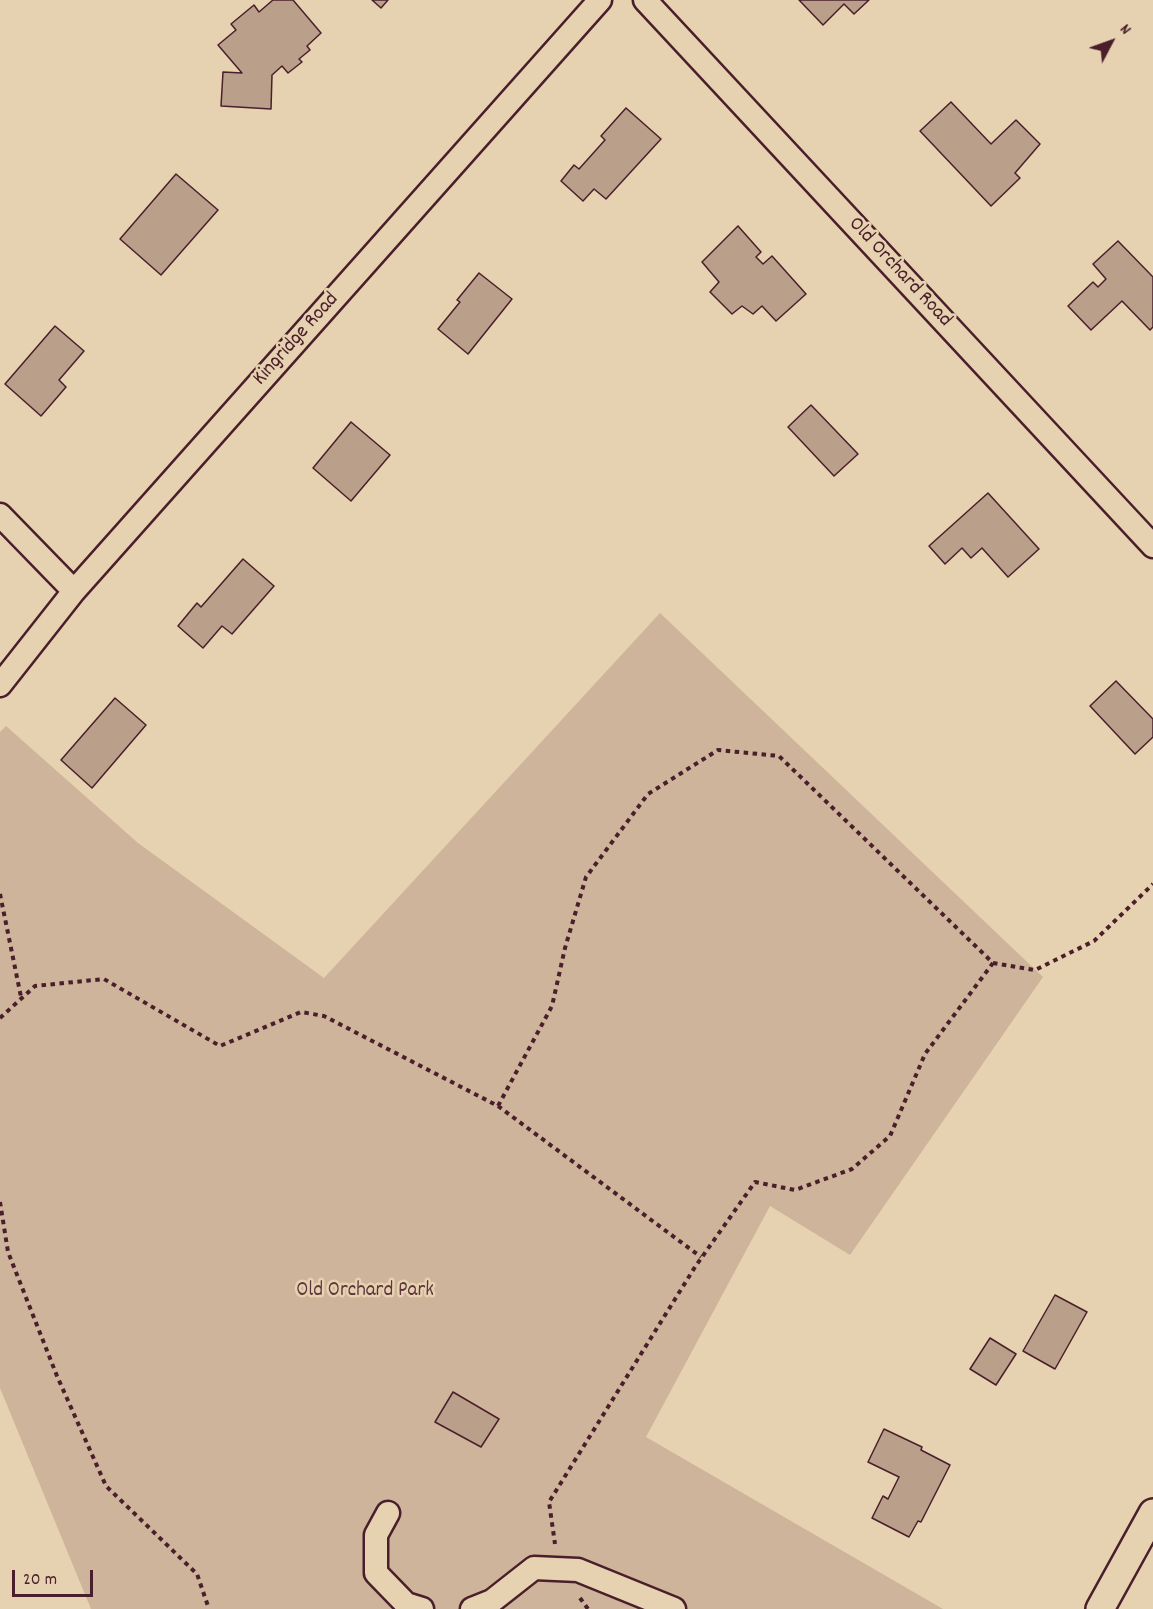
<!DOCTYPE html>
<style>
body{margin:0}
#map{position:relative;width:1153px;height:1609px;overflow:hidden;background:#e6d2b0;font-family:Dekko,sans-serif}
canvas{display:block}
.north{position:absolute;left:1081px;top:12px;width:60px;height:60px;-webkit-text-stroke:4px #e6d2b0;paint-order:stroke;rotate:49deg;font-size:16px;font-weight:700;line-height:24px;text-align:center;color:#4a1f2b}
.north::after{content:'';display:block;margin:auto;width:21px;height:27px;background:#4a1f2b;clip-path:polygon(50% 0,100% 100%,50% 72%,0 100%)}
.scale{position:absolute;left:12px;top:1570px;width:81px;height:27px;box-sizing:border-box;border:3px solid #4a1f2b;border-top:0;padding-left:8px;font-size:18px;line-height:21px;white-space:nowrap;color:#4a1f2b;-webkit-text-stroke:4px #e6d2b0;paint-order:stroke}
</style>
<div id="map">
<canvas width="1153" height="1609"></canvas>
<div class="north">N</div>
<div class="scale">20 m</div>
</div>
<script>
const c = document.querySelector('canvas').getContext('2d');
c.lineJoin = 'round';
function paint(path, color) {
  c.fillStyle = color;
  c.fill(path, 'evenodd');
}
function shape(rows) {
  const path = new Path2D();
  for (const r of rows) {
    path.moveTo(r[0], r[1]);
    for (let i = 2; i < r.length; i += 2) path.lineTo(r[i], r[i + 1]);
  }
  return path;
}
function strokePath(path, color, width, dash) {
  c.strokeStyle = color;
  c.lineWidth = width;
  c.lineCap = dash ? 'butt' : 'round';
  c.setLineDash(dash || []);
  c.stroke(path);
}
function drawText(font, color, halo, rows, align = 'center') {
  c.font = font + ' Dekko,sans-serif';
  c.lineWidth = 5;
  c.setLineDash([]);
  c.textBaseline = 'middle';
  c.strokeStyle = halo;
  c.fillStyle = color;
  for (const [text, x, y, turn = 0] of rows) {
    c.save();
    c.translate(x, y);
    c.rotate((+turn || 0) * Math.PI / 180);
    c.textAlign = isNaN(turn) ? turn : align;
    if (halo) c.strokeText(text, 0, 0);
    c.fillText(text, 0, 0);
    c.restore();
  }
}
const green = shape([
 [660,613,1043,977,850,1255,770,1206,646,1437,943,1609,91,1609,0,1388,0,732,6,726,138,843,324,978]
]);
const building = shape([
 [273,0,293,0,321,33,307,46,310,50,299,59,302,62,288,73,282,66,272,75,271,109,221,106,223,72,242,73,218,45,236,30,231,24,254,5,259,12,273,0],
 [372,0,388,0,381,8,372,0],
 [799,0,869,0,854,14,844,4,823,25,799,0],
 [951,102,991,144,1016,120,1040,144,1015,173,1020,178,991,206,920,131,951,102],
 [626,108,661,139,606,199,594,189,583,201,561,181,574,165,579,169,605,140,601,136,626,108],
 [176,174,218,210,161,275,120,239,176,174],
 [738,226,761,252,756,257,763,264,772,256,806,294,776,321,762,306,753,314,742,306,732,314,710,292,719,282,702,262,738,226],
 [1118,241,1153,277,1153,327,1150,330,1122,301,1091,330,1068,306,1093,282,1098,287,1106,279,1093,264,1118,241],
 [479,273,512,299,468,354,438,329,460,302,457,300,479,273],
 [55,326,84,351,59,380,66,387,41,416,5,384,55,326],
 [811,405,858,454,834,476,788,427,811,405],
 [351,422,390,455,351,501,313,468,351,422],
 [988,493,1039,549,1008,577,982,548,971,558,962,548,945,564,929,546,988,493],
 [243,559,274,586,232,634,222,626,203,648,178,626,197,603,201,607,243,559],
 [1116,681,1153,719,1153,737,1135,754,1090,706,1116,681],
 [115,698,146,725,92,788,61,760,115,698],
 [1055,1295,1087,1312,1055,1369,1023,1351,1055,1295],
 [990,1338,1016,1354,996,1385,970,1369,990,1338],
 [453,1392,499,1419,481,1447,435,1422,453,1392],
 [884,1429,922,1447,921,1450,950,1465,921,1522,918,1521,909,1537,872,1518,883,1496,888,1499,899,1477,868,1462,884,1429]
]);
const path = shape([
 [0,894,21,997],
 [993,963,1035,970,1094,941,1153,884],
 [0,1018,35,986,104,979,220,1046,301,1012,324,1016,498,1106,552,1006,565,948,586,877,648,794,718,750,779,756,993,963,925,1054,890,1136,852,1169,795,1190,755,1182,695,1267,549,1502,555,1544],
 [498,1106,701,1257],
 [0,1202,8,1252,57,1376,106,1486,197,1574,209,1609],
 [580,1598,588,1609]
]);
const minor = shape([
 [645,0,1153,546],
 [0,515,74,591],
 [0,685,74,591,600,0],
 [388,1513,376,1535,376,1573,406,1604,422,1609],
 [472,1609,492,1601,534,1568,578,1570,674,1609]
]);
const tertiary = shape([
 [1100,1609,1153,1513]
]);
const streetNames = [
 ["Old Orchard Road",899,273,47],
 ["Kingridge Road",297,340,-48]
];
const parkNames = [
 ["Old Orchard Park",365,1292]
];
paint(green, '#cdb49a');
paint(building, '#baa08b');
strokePath(building, '#4a1f2b', 1.5);
strokePath(minor, '#4a1f2b', 27);
strokePath(tertiary, '#4a1f2b', 32);
strokePath(path, '#4a1f2b', 4, [4.5, 4.5]);
strokePath(minor, '#e6d2b0', 22);
strokePath(tertiary, '#e6d2b0', 27);
drawText('21px', '#4a1f2b', '#e6d2b0', streetNames);
drawText('21px', '#5e353c', '#e6d2b0', parkNames);
</script>
